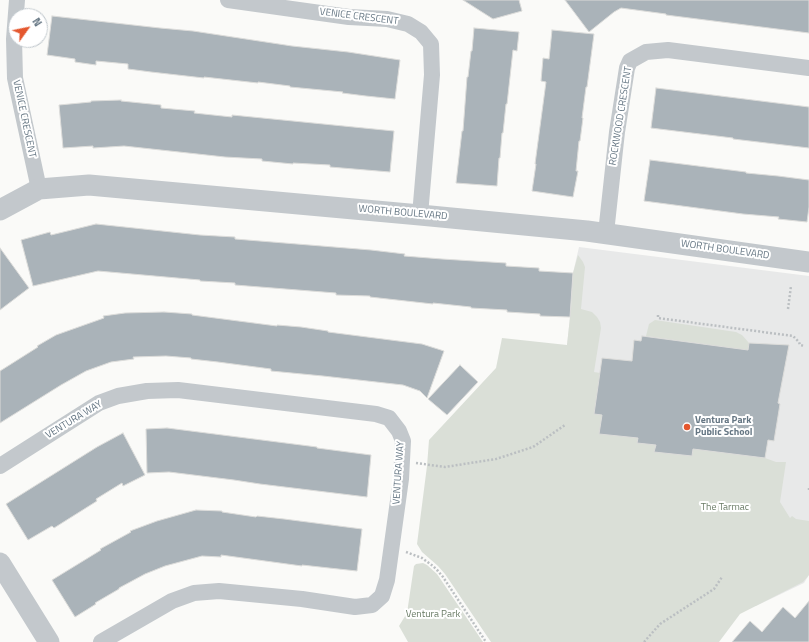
<!DOCTYPE html>
<style>
body{margin:0}
#map{position:relative;width:809px;height:642px;overflow:hidden;background:#fafaf8;font-family:"Titillium Web",sans-serif}
canvas{display:block}
.north{position:absolute;left:8px;top:8px;width:40px;height:40px;box-sizing:border-box;background:#fff;border:1px solid #c1c8cd;border-radius:50%;rotate:57deg;font-size:11px;font-weight:700;line-height:16px;text-align:center;color:#657683}
.north::after{content:'';display:block;margin:auto;width:14px;height:18px;background:#e4572e;clip-path:polygon(50% 0,100% 100%,50% 72%,0 100%)}
</style>
<div id="map">
<canvas width="809" height="642"></canvas>
<div class="north">N</div>
</div>
<script>
const c = document.querySelector('canvas').getContext('2d');
c.lineJoin = 'round';
function paint(path, color) {
  c.fillStyle = color;
  c.fill(path, 'evenodd');
}
function shape(rows) {
  const path = new Path2D();
  for (const r of rows) {
    path.moveTo(r[0], r[1]);
    for (let i = 2; i < r.length; i += 2) path.lineTo(r[i], r[i + 1]);
  }
  return path;
}
function strokePath(path, color, width, dash) {
  c.strokeStyle = color;
  c.lineWidth = width;
  c.lineCap = dash ? 'butt' : 'round';
  c.setLineDash(dash || []);
  c.stroke(path);
}
function drawText(font, color, halo, rows, align = 'center') {
  c.font = font + ' "Titillium Web",sans-serif';
  c.lineWidth = 4;
  c.setLineDash([]);
  c.textBaseline = 'middle';
  c.strokeStyle = halo;
  c.fillStyle = color;
  for (const [text, x, y, turn = 0] of rows) {
    c.save();
    c.translate(x, y);
    c.rotate((+turn || 0) * Math.PI / 180);
    c.textAlign = isNaN(turn) ? turn : align;
    if (halo) c.strokeText(text, 0, 0);
    c.fillText(text, 0, 0);
    c.restore();
  }
}
const built = shape([
 [579,247,809,276,809,575,804,583,756,606,565,440,567,345,571,308,573,273]
]);
const green = shape([
 [578,255,583,262,585,267,581,309,592,312,597,317,600,322,601,328,594,372,600,373,594,414,602,415,599,433,638,438,637,443,656,445,655,452,692,456,693,449,765,458,776,462,786,462,780,502,790,518,792,516,796,519,809,521,809,575,803,582,740,614,719,642,491,642,445,574,438,566,422,552,417,544,427,466,429,440,496,368,502,338,567,345,571,308,573,273],
 [655,320,736,332,742,335,749,343,748,350,646,336,649,324],
 [423,563,427,565,437,574,483,642,408,642,399,626,407,613,414,566,416,564]
]);
const building = shape([
 [463,0,519,0,522,11,493,19,463,0],
 [565,0,809,0,809,33,666,15,666,14,621,8,614,12,589,32,565,0],
 [52,16,160,28,193,31,292,46,348,52,400,60,395,99,366,96,342,93,343,92,290,87,290,86,258,82,258,83,204,77,204,78,151,72,128,69,128,64,96,61,96,65,75,62,75,59,47,55,52,16],
 [474,28,519,32,517,51,513,50,507,104,506,104,503,133,502,133,500,158,499,158,497,186,456,183,462,131,463,131,467,77,468,77,471,51,472,51,474,28],
 [552,30,594,34,587,87,586,87,582,118,583,118,580,141,579,141,576,171,578,171,573,197,532,191,536,164,535,164,546,82,541,81,543,58,549,59,552,30],
 [656,88,809,107,809,148,733,139,733,138,651,128,656,88],
 [121,100,121,101,161,105,161,108,195,111,194,113,232,117,232,115,394,131,390,172,330,167,330,165,293,163,293,164,262,161,262,159,225,157,124,146,93,148,93,146,63,148,59,105,91,102,91,101,121,100],
 [650,160,746,172,746,173,778,176,809,180,809,207,807,222,778,219,779,217,743,214,644,201,650,160],
 [96,224,200,235,235,237,235,239,371,250,405,254,404,256,442,259,506,263,506,266,539,268,539,271,573,273,570,317,540,316,540,314,507,312,507,310,471,308,471,307,433,303,433,304,370,297,370,296,336,295,336,293,235,285,235,283,200,281,200,280,98,271,33,286,21,240,50,232,51,235,96,224],
 [0,248,29,288,0,310,0,248],
 [164,312,192,314,192,315,277,326,277,325,301,327,328,331,328,332,422,344,444,351,427,398,420,391,403,385,323,376,271,371,271,369,218,362,191,359,191,358,166,356,133,357,134,359,111,362,86,371,61,385,0,423,0,371,38,347,37,346,56,335,104,318,103,316,125,313,164,312],
 [642,336,748,350,749,343,789,345,778,403,780,404,774,441,768,440,765,458,693,449,692,456,654,452,656,445,637,443,638,438,599,434,602,415,594,414,602,358,632,361,634,340,641,341,642,336],
 [460,365,478,382,447,415,428,399,460,365],
 [167,428,317,447,317,448,371,455,367,497,260,484,234,480,169,472,147,473,146,429,167,428],
 [123,433,145,475,123,486,122,483,96,499,97,501,54,528,52,526,28,540,6,504,97,447,123,433],
 [196,510,222,511,222,512,256,517,257,516,284,519,362,529,357,571,329,568,302,565,302,566,221,555,221,557,202,556,165,566,145,574,119,588,119,589,95,603,96,604,75,617,52,580,101,550,100,549,131,532,130,531,157,521,196,510],
 [809,601,809,642,732,642,750,621,762,632,783,607,795,618,809,601]
]);
const path = shape([
 [788,309,791,286],
 [658,315,658,318,793,336,799,342,800,345,805,346],
 [416,463,445,467,496,459,533,447,565,425],
 [809,490,809,488],
 [406,552,422,558,433,566,438,571,443,577,486,642],
 [644,642,660,624,714,589,722,577]
]);
const minor = shape([
 [17,0,14,39,15,78,39,189],
 [228,0,349,17,387,19,408,24,421,32,431,44,432,75,420,215],
 [606,233,617,132,627,68,630,61,646,52,668,50,809,68],
 [0,466,99,403,118,396,147,391,178,390,376,414,389,418,399,431,403,441,401,479,387,580,382,596,372,605,355,607,302,599,219,591,194,593,172,601,101,642]
]);
const tertiary = shape([
 [0,210,39,189,89,185,420,215,587,231,809,262],
 [0,563,49,642]
]);
const markers = [
 [687,427,4,"#e4572e"]
];
const streetNames = [
 ["VENICE CRESCENT",359,17,7],
 ["ROCKWOOD CRESCENT",621,116,-81],
 ["VENICE CRESCENT",24,119,78],
 ["WORTH BOULEVARD",403,213,5],
 ["WORTH BOULEVARD",725,250,8],
 ["VENTURA WAY",74,420,-31],
 ["VENTURA WAY",399,473,-86]
];
const poiNames = [
 ["Ventura Park",695,421],
 ["Public School",695,433]
];
const parkNames = [
 ["The Tarmac",725,508],
 ["Ventura Park",433,615]
];
paint(built, '#e8e9e9');
paint(green, '#dadfd7');
paint(building, '#aab3b9');
strokePath(building, '#dcdcda', 1);
strokePath(path, '#bbbfc2', 2.5, [2, 2]);
strokePath(minor, '#c3c8cc', 16);
strokePath(tertiary, '#c3c8cc', 21);
for (const [x, y, r, color] of markers) {
  const dot = new Path2D();
  dot.arc(x, y, r, 0, 2 * Math.PI);
  c.fillStyle = color;
  c.fill(dot);
  strokePath(dot, '#fff', 1.5);
}
drawText('10px', '#657683', '#fff', streetNames);
drawText('bold 10px', '#657683', '#fff', poiNames, 'left');
drawText('10px', '#687a64', '#fff', parkNames);
</script>
